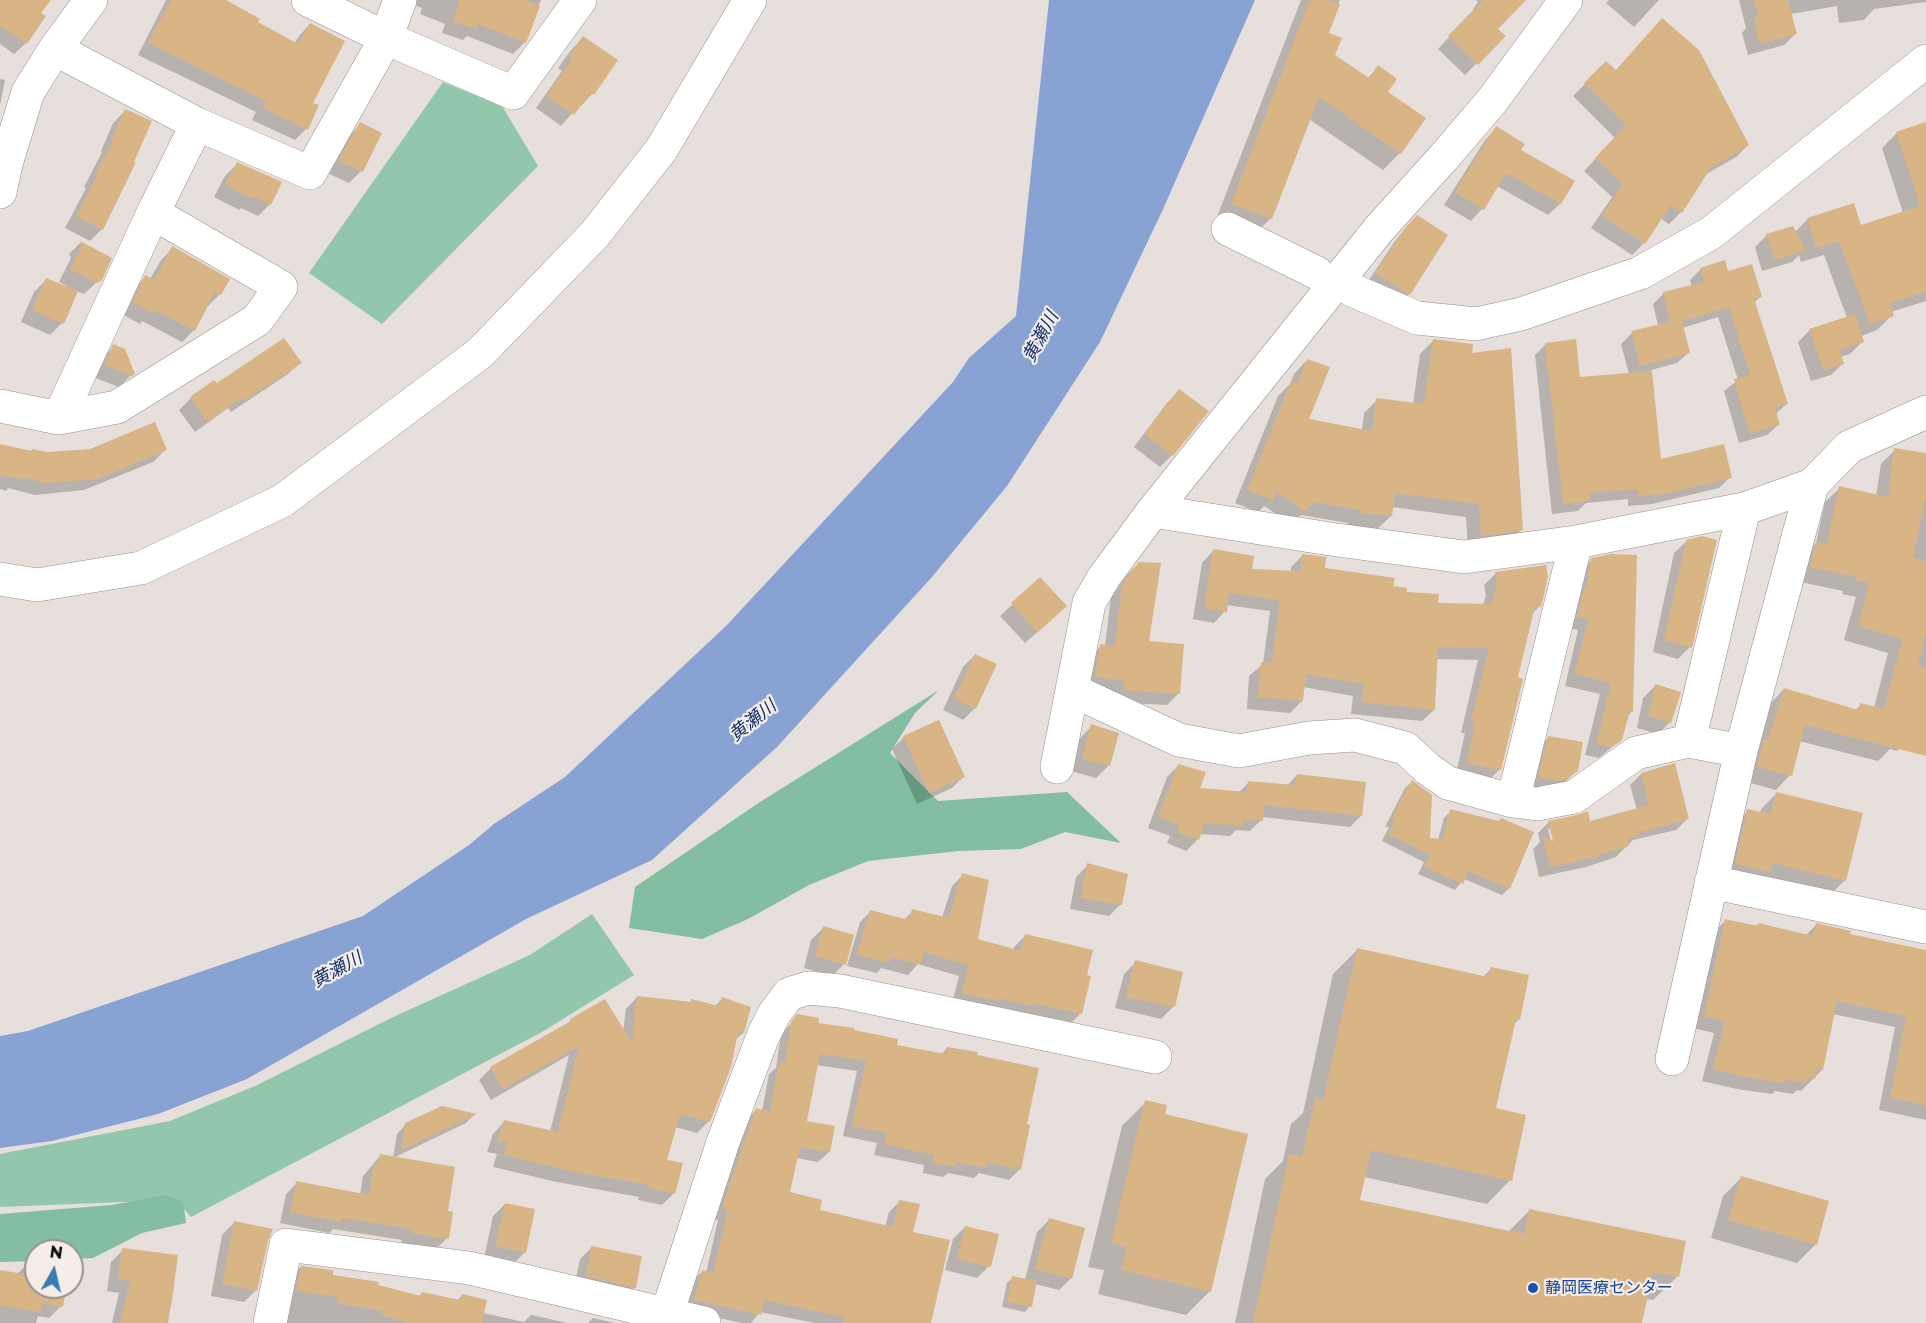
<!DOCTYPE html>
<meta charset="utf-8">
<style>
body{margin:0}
#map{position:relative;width:1926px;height:1323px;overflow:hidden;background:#e6dfdb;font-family:Montserrat,sans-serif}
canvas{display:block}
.north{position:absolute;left:24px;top:1239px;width:60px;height:60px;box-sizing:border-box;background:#f4ede8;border:2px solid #98938f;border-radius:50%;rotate:8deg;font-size:16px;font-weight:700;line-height:24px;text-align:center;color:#0d0b0a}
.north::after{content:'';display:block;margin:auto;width:21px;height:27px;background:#387db2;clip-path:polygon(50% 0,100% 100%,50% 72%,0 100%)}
</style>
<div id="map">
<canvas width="1926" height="1323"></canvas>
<div class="north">N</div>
</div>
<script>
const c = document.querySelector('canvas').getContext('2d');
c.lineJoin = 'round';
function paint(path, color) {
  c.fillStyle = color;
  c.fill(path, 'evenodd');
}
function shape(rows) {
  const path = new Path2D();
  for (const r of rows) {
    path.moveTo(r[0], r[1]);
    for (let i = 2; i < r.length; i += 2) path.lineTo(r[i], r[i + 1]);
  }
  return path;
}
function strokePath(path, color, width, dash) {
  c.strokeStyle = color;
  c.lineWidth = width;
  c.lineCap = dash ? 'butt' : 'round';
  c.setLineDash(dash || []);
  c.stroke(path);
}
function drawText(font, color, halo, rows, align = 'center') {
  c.font = font + ' Montserrat,"Noto Sans JP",sans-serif';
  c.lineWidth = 4.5;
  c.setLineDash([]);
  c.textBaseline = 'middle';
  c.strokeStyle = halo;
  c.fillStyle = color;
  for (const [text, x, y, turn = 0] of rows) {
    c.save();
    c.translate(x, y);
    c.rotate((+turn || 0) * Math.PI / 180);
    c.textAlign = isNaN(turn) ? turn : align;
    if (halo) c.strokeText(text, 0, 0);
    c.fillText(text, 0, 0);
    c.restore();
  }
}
const green = shape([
 [443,82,502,106,538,166,382,324,309,273],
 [592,914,634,975,542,1032,191,1217,175,1198,149,1201,0,1207,0,1154,170,1121,255,1086,391,1018,530,955]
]);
const forest = shape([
 [939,690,915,713,890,753,938,801,1067,792,1121,843,1065,832,1021,849,958,851,868,861,809,885,748,919,702,939,629,928,635,887,760,802],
 [165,1195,183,1201,186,1223,142,1233,93,1258,72,1259,72,1251,36,1251,36,1261,0,1262,0,1214,112,1205]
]);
const water = shape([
 [1049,0,1255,0,1164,207,1100,342,1007,486,932,577,777,747,652,860,526,919,247,1079,158,1114,52,1141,0,1148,0,1036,28,1031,363,916,469,845,494,824,565,777,726,626,953,382,969,358,1016,316]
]);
const shadow = shape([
 [0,0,49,0,39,13,26,43,14,54,0,44],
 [166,0,216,0,294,44,299,36,310,24,311,103,306,129,295,140,252,120,256,112,138,55],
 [410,0,541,0,525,42,513,54,467,36,463,40,442,33,445,24,420,14,422,8,409,3],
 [1301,0,1340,0,1327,33,1333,55,1367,79,1378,67,1400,153,1383,170,1309,119,1270,219,1253,236,1215,222],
 [1476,0,1524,0,1496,29,1504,36,1465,75,1438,49,1474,10,1473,9,1478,2],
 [1609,0,1659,0,1634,27,1606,3],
 [1739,0,1926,0,1926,2,1874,9,1864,20,1839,23,1837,6,1791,14,1796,33,1784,45,1748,55,1742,33,1746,28],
 [1662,20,1748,145,1736,157,1703,176,1681,212,1669,224,1660,218,1644,243,1632,255,1591,228,1612,197,1584,171,1615,138,1573,96,1606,63,1615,72],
 [583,38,616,61,592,94,581,106,579,105,561,126,536,108,562,71,558,68,571,50],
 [0,79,5,80,0,105],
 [125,111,102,229,90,241,65,228,86,188,84,187,102,152,101,151,113,123],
 [1926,123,1926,301,1891,312,1892,315,1877,330,1861,336,1862,342,1850,354,1840,357,1843,363,1831,375,1811,381,1798,342,1810,330,1847,318,1824,255,1801,262,1799,255,1792,262,1762,271,1755,247,1767,235,1794,233,1808,219,1861,227,1903,213,1882,148,1897,133],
 [361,124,361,171,349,183,327,173,349,136],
 [1497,128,1519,150,1573,181,1560,204,1548,215,1497,186,1482,209,1471,221,1444,205,1485,140],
 [237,164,270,204,258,216,241,208,239,210,214,197,225,176],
 [1405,229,1409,294,1397,306,1365,286,1395,241],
 [80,243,110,259,100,279,84,294,76,291,62,323,50,335,21,322,34,292,46,280,66,288,67,286,59,282,71,258,69,254],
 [173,248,220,294,208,306,206,305,194,330,182,342,142,321,140,324,122,314,134,289,145,277,150,279,161,260],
 [1701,269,1727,273,1760,297,1754,303,1786,404,1775,415,1778,425,1767,435,1739,443,1724,391,1738,380,1718,317,1682,328,1688,353,1677,363,1651,370,1660,461,1730,477,1719,488,1652,504,1628,506,1628,499,1586,503,1578,511,1552,514,1535,355,1545,345,1578,378,1629,374,1621,344,1632,333,1658,326,1653,304,1664,293,1692,287,1690,280],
 [1433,341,1470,355,1521,530,1508,543,1468,548,1466,517,1392,507,1391,516,1377,529,1347,526,1348,523,1301,515,1290,523,1264,506,1258,512,1235,503,1278,396,1290,384,1294,374,1307,360,1307,420,1362,430,1364,413,1377,400,1413,404,1420,354],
 [114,346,133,373,119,387,93,377,102,358],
 [300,362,288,374,231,412,228,408,195,432,179,410,191,398,216,385],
 [1179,391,1172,455,1160,467,1134,447,1167,403],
 [0,445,47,454,165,450,153,462,84,490,35,495,8,488,6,491,0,489],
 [1895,450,1926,454,1926,680,1912,737,1897,751,1890,749,1878,761,1799,741,1790,775,1776,790,1743,781,1770,704,1784,689,1855,710,1861,705,1874,708,1888,653,1844,640,1856,597,1842,594,1843,591,1796,581,1802,558,1816,543,1825,502,1840,488,1876,496,1881,464],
 [1687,541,1690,647,1678,659,1653,652,1674,553],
 [1213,551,1250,570,1291,572,1291,567,1303,555,1323,569,1392,587,1437,604,1483,605,1486,595,1484,585,1496,573,1539,607,1531,615,1516,679,1500,769,1488,781,1456,774,1465,733,1461,733,1478,660,1436,659,1434,710,1422,721,1351,714,1353,696,1303,687,1302,701,1290,713,1247,709,1249,676,1263,664,1270,611,1226,605,1225,611,1214,623,1193,619,1202,563],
 [1592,559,1632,711,1627,717,1621,739,1599,758,1585,755,1600,694,1565,686,1578,630,1567,628,1581,571],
 [1139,563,1147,642,1179,693,1167,705,1112,702,1083,688,1089,658,1101,646,1105,646,1111,597,1127,575],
 [1040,579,1053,618,1025,643,1000,616],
 [975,655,975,708,963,720,943,710,963,667],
 [1655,686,1670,722,1658,734,1637,728,1643,698],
 [1092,726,1117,734,1108,766,1096,778,1071,771,1080,738],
 [904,737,964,776,952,788,917,804,892,749],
 [1549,737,1577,770,1564,783,1527,789,1537,749],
 [1178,766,1198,789,1238,793,1249,782,1287,786,1297,775,1361,816,1350,827,1262,817,1261,820,1250,831,1236,830,1230,836,1199,834,1197,840,1186,851,1167,843,1170,836,1148,828,1167,777],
 [1641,774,1687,819,1676,830,1633,840,1616,857,1586,867,1539,877,1533,849,1540,842,1538,833,1549,822,1589,822,1637,810,1630,785],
 [1548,829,1552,829,1556,848,1553,848],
 [1412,782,1429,839,1438,840,1444,818,1451,811,1532,833,1509,888,1502,895,1464,879,1455,890,1418,874,1424,862,1382,841,1389,827,1385,827,1405,788],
 [1776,794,1845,880,1829,896,1720,880,1732,826,1748,811,1760,813,1761,809],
 [1088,865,1121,904,1109,916,1070,909,1076,877],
 [963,875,976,940,1013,951,1014,947,1025,936,1080,1014,1069,1025,952,1004,959,976,918,964,908,975,881,968,877,973,847,966,860,922,871,911,904,920,913,911,942,918,952,886],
 [1726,920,1806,935,1816,925,1848,935,1926,951,1926,1120,1879,1110,1895,1027,1833,1014,1822,1070,1801,1091,1797,1090,1793,1094,1775,1091,1772,1094,1737,1089,1702,1081,1714,1033,1693,1028,1714,932],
 [823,928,846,960,848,960,832,976,804,968,811,940],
 [1357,950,1483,977,1491,969,1518,1020,1513,1025,1494,1109,1510,1180,1487,1204,1364,1177,1359,1201,1508,1232,1529,1211,1677,1277,1653,1300,1646,1299,1641,1323,1235,1323,1265,1179,1283,1161,1291,1124,1303,1113,1333,974],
 [1136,962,1182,973,1173,1007,1161,1019,1115,1008,1124,974],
 [637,997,689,1003,691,1001,715,1006,723,998,743,1033,735,1040,709,1121,697,1133,675,1127,666,1161,674,1193,662,1205,638,1200,639,1197,557,1182,493,1167,497,1154,487,1152,493,1134,504,1122,550,1132,569,1055,491,1100,479,1080,491,1068,566,1025,571,1020,623,1032,626,1009],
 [798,1016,817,1024,852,1031,895,1047,941,1055,947,1048,976,1057,1025,1126,1020,1169,1009,1180,979,1173,974,1178,948,1173,943,1177,923,1173,924,1165,874,1155,877,1143,843,1136,857,1071,816,1065,805,1122,829,1152,818,1162,796,1158,788,1194,818,1211,885,1227,889,1212,900,1201,911,1233,930,1323,815,1323,760,1312,751,1323,741,1323,685,1310,691,1282,702,1272,706,1273,718,1220,713,1219,746,1121,756,1110,762,1111,769,1074,776,1068,781,1034],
 [1146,1102,1163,1116,1210,1291,1186,1315,1098,1294,1104,1270,1088,1267,1122,1126],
 [474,1115,466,1123,393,1158,397,1134,406,1124],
 [380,1156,447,1238,436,1249,401,1244,402,1240,333,1229,329,1233,280,1223,286,1194,297,1183,360,1195,363,1176],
 [1741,1178,1827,1202,1815,1245,1797,1263,1711,1238,1723,1196],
 [505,1204,525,1252,513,1264,484,1258,493,1216],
 [1049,1220,1071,1278,1059,1290,1035,1284,1030,1306,1025,1312,1002,1307,1007,1283,1013,1277,1025,1280,1037,1232],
 [234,1223,266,1241,256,1290,244,1302,211,1296,222,1235],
 [965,1227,989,1266,977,1278,945,1270,953,1239],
 [592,1247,635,1287,623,1299,574,1288,580,1259],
 [123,1250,176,1257,168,1323,112,1323,119,1293,107,1291,111,1262],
 [25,1266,36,1268,36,1287,64,1287,61,1306,49,1318,38,1316,36,1323,0,1323,0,1271,17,1274],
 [301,1267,419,1297,422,1293,457,1301,462,1295,483,1313,524,1322,531,1315,568,1323,281,1323,290,1278],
 [593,1318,615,1323,588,1323]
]);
const building = shape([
 [0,0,51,0,41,13,46,16,27,44,0,26],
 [171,0,226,0,260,19,258,22,298,44,310,23,345,41,313,103,319,105,308,130,263,108,266,101,148,43],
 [460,0,525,0,540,6,526,43,478,24,476,29,453,21],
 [1310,0,1328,0,1340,4,1329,33,1342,38,1335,55,1369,78,1378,65,1397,79,1388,92,1426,118,1401,154,1319,97,1272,219,1231,204],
 [1483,0,1526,0,1498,29,1506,36,1478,65,1448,36],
 [1754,0,1788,0,1797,34,1760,44,1754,19,1758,16],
 [1662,18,1699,50,1749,145,1710,169,1682,213,1671,205,1645,244,1602,216,1623,184,1595,158,1626,125,1584,83,1606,61,1616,70],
 [583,36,618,60,594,95,590,93,574,115,546,96,573,58,569,56],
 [125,109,152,121,134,162,136,162,103,230,76,216,97,176,95,175,113,140,112,139],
 [360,122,382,133,363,172,338,161],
 [1926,122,1926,291,1890,303,1894,316,1870,324,1839,241,1816,248,1807,218,1854,203,1861,225,1920,206,1896,132],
 [1496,126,1525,144,1521,150,1575,181,1561,204,1506,173,1484,210,1455,192],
 [237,162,282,182,271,205,253,196,252,199,225,185],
 [1417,215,1448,235,1410,295,1375,273,1406,227],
 [1793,226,1806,250,1774,260,1766,234],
 [80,241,112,258,102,280,97,283,70,269,82,245],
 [172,246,230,279,221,295,215,292,195,331,155,310,153,313,133,302,145,275,154,280],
 [1725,260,1728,271,1752,264,1762,297,1754,299,1788,404,1775,408,1780,425,1749,433,1734,379,1750,375,1729,307,1682,321,1690,353,1640,366,1631,331,1670,322,1663,292,1704,282,1700,268],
 [46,278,78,291,64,324,32,310],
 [1855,314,1864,342,1840,350,1844,364,1823,370,1809,329],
 [284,338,302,363,244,401,241,398,207,422,190,397,214,380,217,383],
 [1433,339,1473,344,1472,353,1511,348,1523,530,1481,536,1479,504,1395,493,1392,516,1360,513,1360,510,1315,502,1305,511,1276,492,1273,500,1247,490,1291,381,1297,384,1307,359,1330,367,1309,419,1372,431,1376,398,1424,404],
 [1576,339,1580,377,1652,371,1661,459,1724,444,1732,478,1664,494,1638,496,1638,489,1589,493,1590,501,1563,504,1545,343],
 [113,344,125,349,135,374,132,376,104,365],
 [1179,389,1209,411,1173,456,1144,434],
 [155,422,167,450,98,479,47,483,20,477,20,479,0,475,0,444,31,451,32,449,47,452,90,449],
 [1894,448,1926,453,1926,495,1913,558,1926,561,1926,631,1918,666,1926,668,1926,756,1805,725,1792,776,1757,767,1764,739,1768,740,1784,688,1858,710,1860,703,1884,709,1902,639,1858,626,1869,583,1856,580,1856,577,1810,567,1816,542,1827,544,1839,486,1888,497],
 [1702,536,1717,540,1692,648,1664,640,1686,540],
 [1213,549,1254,556,1252,569,1301,571,1302,554,1326,557,1325,568,1395,578,1393,586,1407,588,1407,592,1439,594,1438,603,1492,604,1497,582,1495,572,1546,565,1548,577,1541,607,1535,606,1518,677,1523,679,1501,770,1467,763,1475,722,1471,722,1489,648,1438,647,1435,710,1362,702,1364,684,1306,674,1303,701,1258,697,1261,662,1272,663,1280,600,1229,593,1227,612,1204,608],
 [1611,554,1637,555,1633,712,1630,711,1622,740,1612,747,1596,744,1611,683,1575,674,1588,619,1577,617,1584,588,1587,589,1588,573,1591,558],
 [1139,562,1161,563,1149,641,1184,644,1180,694,1123,690,1124,681,1095,677,1100,644,1115,646,1122,584],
 [1040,577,1067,606,1037,633,1011,603],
 [975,654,997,664,976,709,954,698],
 [1655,684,1681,692,1671,723,1648,716],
 [939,720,965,777,929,793,903,736],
 [1091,724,1119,733,1110,766,1082,759],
 [1548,736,1583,742,1578,771,1566,779,1558,781,1538,777],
 [1675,763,1689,819,1639,832,1639,836,1627,838,1629,846,1598,855,1599,856,1550,867,1543,836,1553,841,1548,821,1577,815,1588,811,1590,821,1649,805,1641,773],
 [1178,764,1206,772,1200,788,1247,792,1248,781,1295,785,1297,774,1366,782,1362,816,1264,805,1263,821,1243,819,1243,826,1205,823,1199,840,1177,832,1180,825,1158,817],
 [1412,780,1432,795,1430,838,1443,839,1450,809,1499,821,1501,818,1534,832,1510,889,1468,871,1463,884,1424,867,1430,855,1388,834,1395,820,1391,820],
 [1776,792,1863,813,1846,881,1773,863,1771,872,1735,864,1747,809,1771,814],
 [1087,863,1128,874,1122,905,1081,898],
 [962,873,989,880,978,939,1021,951,1025,934,1093,950,1087,975,1091,976,1082,1014,1032,1003,1031,1006,999,998,998,1001,962,993,969,965,924,952,921,964,891,957,889,963,857,955,870,910,909,920,912,909,949,918],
 [1725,919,1757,926,1758,923,1813,936,1816,923,1851,931,1850,934,1926,950,1926,1105,1890,1098,1906,1016,1837,1001,1823,1070,1817,1069,1815,1079,1807,1078,1806,1083,1786,1079,1785,1083,1749,1078,1713,1069,1725,1021,1704,1017],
 [823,926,854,935,846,965,815,956],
 [1357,948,1488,977,1491,967,1529,975,1520,1020,1516,1019,1496,1108,1526,1115,1512,1181,1371,1150,1360,1200,1524,1234,1529,1209,1686,1241,1679,1277,1653,1272,1642,1323,1253,1323,1289,1154,1302,1156,1315,1098,1323,1101],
 [1135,960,1183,972,1175,1007,1126,997],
 [637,996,691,1002,691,999,719,1006,722,997,751,1007,744,1033,738,1032,731,1067,710,1122,680,1114,667,1160,683,1163,675,1194,649,1188,650,1185,570,1171,504,1155,507,1142,498,1141,504,1120,558,1132,579,1046,503,1089,490,1067,571,1021,570,1019,605,999,632,1043],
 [797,1014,819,1018,818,1023,854,1028,854,1030,898,1039,897,1045,945,1054,947,1047,978,1052,977,1055,1039,1068,1027,1124,1030,1125,1021,1170,987,1162,986,1168,956,1162,955,1167,932,1162,934,1155,884,1144,887,1133,852,1126,866,1061,820,1054,807,1121,835,1126,830,1152,800,1147,790,1192,822,1200,820,1210,893,1227,899,1200,920,1204,913,1232,950,1240,931,1323,843,1323,845,1317,764,1300,761,1315,694,1300,702,1270,713,1273,728,1210,722,1208,726,1195,756,1108,770,1112,779,1062,785,1063,791,1022],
 [1145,1100,1167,1105,1165,1114,1248,1134,1211,1292,1121,1270,1127,1247,1111,1243],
 [442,1106,477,1114,401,1150,405,1123],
 [380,1154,455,1167,448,1211,453,1212,449,1239,412,1233,412,1229,342,1218,341,1222,290,1212,296,1181,369,1195,374,1163,378,1164],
 [1741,1176,1829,1201,1817,1245,1728,1220],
 [505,1203,535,1209,526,1253,495,1246],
 [1049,1218,1085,1228,1072,1279,1035,1269],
 [234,1221,273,1229,268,1241,257,1291,222,1284],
 [965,1226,999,1234,991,1267,957,1259],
 [591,1246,642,1256,636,1288,586,1276],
 [122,1248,178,1255,172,1301,167,1323,120,1323,130,1281,118,1279],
 [25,1265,36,1267,36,1287,66,1287,63,1307,42,1303,40,1312,0,1305,0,1270,24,1274],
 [301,1266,333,1270,333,1275,379,1282,378,1285,421,1296,422,1292,460,1300,462,1294,487,1300,482,1323,410,1323,381,1315,382,1311,337,1303,338,1297,296,1291],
 [1012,1276,1037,1281,1032,1307,1007,1302]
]);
const street = shape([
 [308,0,386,38,513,93,580,0],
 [55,49,197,124,310,173,386,38,400,0],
 [0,192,6,164,28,92,55,49,91,0],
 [1228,229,1317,273],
 [1352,290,1417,318,1476,324,1521,314,1640,273,1711,233,1926,61],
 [0,406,59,418,153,213,197,124],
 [59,418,117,407,257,320,281,287,153,213],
 [1153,511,1330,539,1464,557,1576,542,1744,509,1812,485],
 [0,579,37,585,141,568,282,501,480,353,595,234,661,150,750,0],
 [1072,690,1179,740,1239,751,1309,738,1355,735,1405,748,1428,769,1448,783,1513,801,1576,542],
 [1689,741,1744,509],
 [1057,767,1089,603,1104,577,1153,511,1379,229,1444,157,1492,101,1566,0],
 [1513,801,1537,804,1574,797,1636,753,1689,741,1741,751],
 [1711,882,1926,927],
 [1672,1059,1741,751,1812,485],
 [270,1323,286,1245,469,1268,704,1323],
 [664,1323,723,1142,763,1036,774,1014,789,994,808,988,840,991,1155,1057]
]);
const secondary = shape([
 [1812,485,1849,447,1926,412]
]);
const markers = [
 [1533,1288,6,"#1a4fb4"]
];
const transitNames = [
 ["静岡医療センター",1545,1288]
];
const waterNames = [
 ["黄瀬川",1041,337,-62],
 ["黄瀬川",753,721,-39],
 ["黄瀬川",337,970,-29]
];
paint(green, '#93c7ab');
paint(forest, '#82be9f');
paint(water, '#88a3d3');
paint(shadow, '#0003');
paint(building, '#d9b484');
strokePath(street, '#97908c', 34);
strokePath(secondary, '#97908c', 34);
strokePath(street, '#fff', 33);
strokePath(secondary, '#fff', 33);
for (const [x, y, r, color] of markers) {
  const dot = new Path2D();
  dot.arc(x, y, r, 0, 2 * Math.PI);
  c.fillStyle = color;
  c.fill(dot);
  strokePath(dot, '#f4ede8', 2);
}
drawText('16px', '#164399', '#f4ede8', transitNames, 'left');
drawText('italic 18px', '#133069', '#f4ede8', waterNames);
</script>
